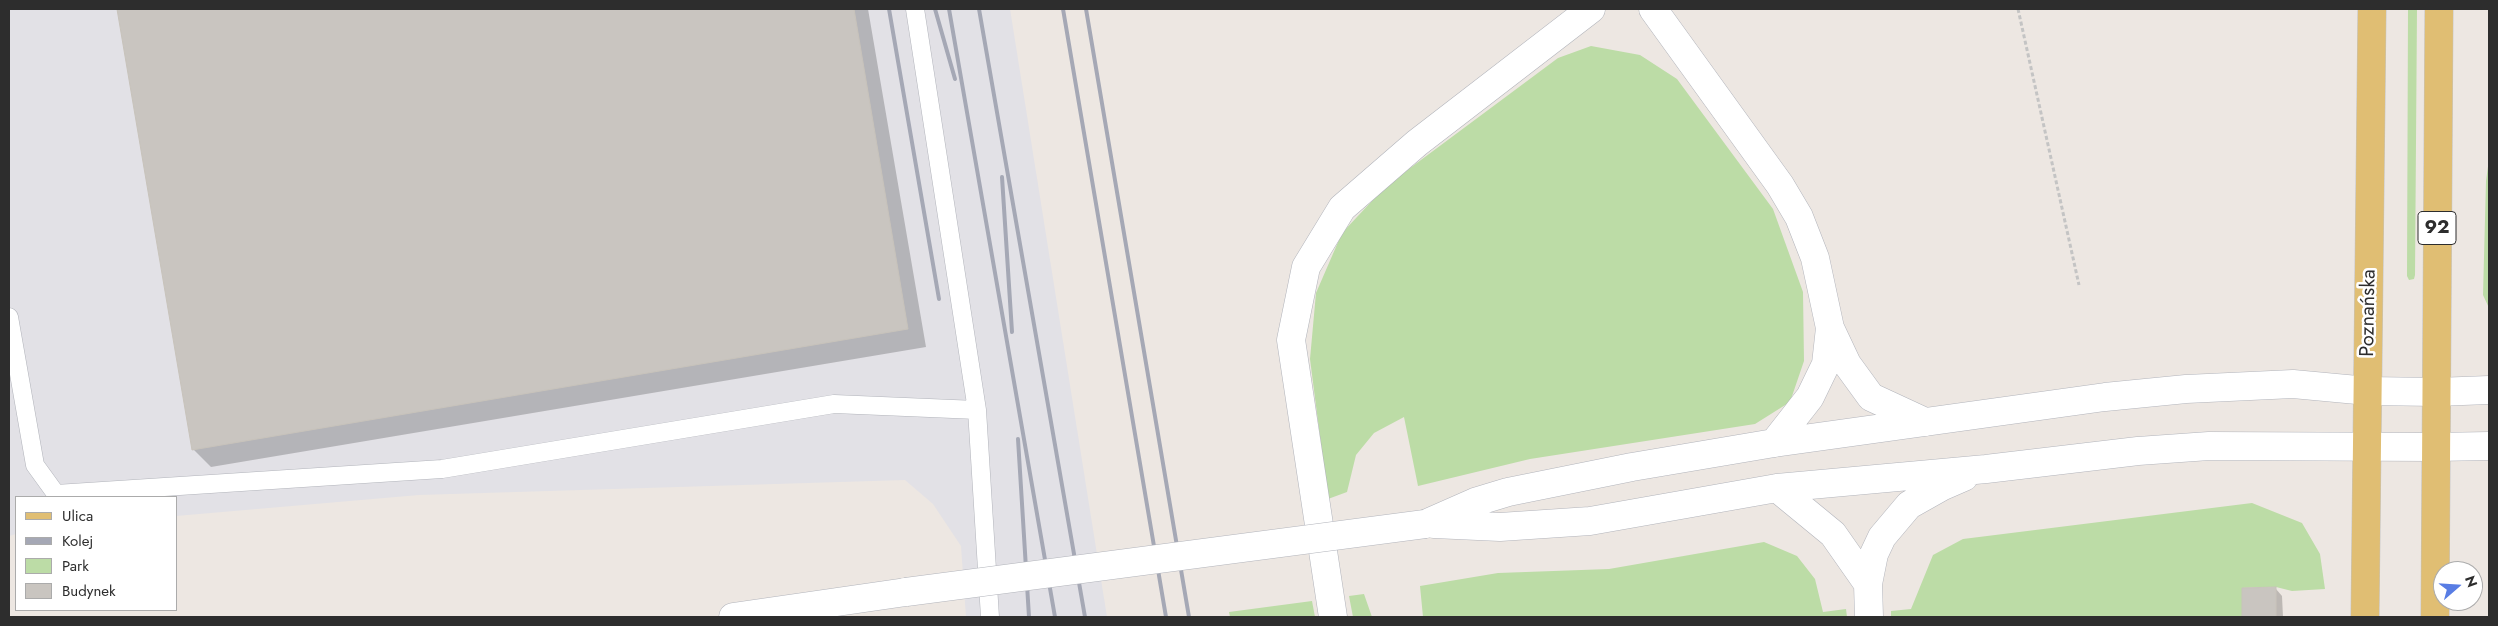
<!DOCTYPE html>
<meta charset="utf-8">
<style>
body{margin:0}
#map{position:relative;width:2498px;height:626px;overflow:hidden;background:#ede7e2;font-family:Jost,sans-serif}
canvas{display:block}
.frame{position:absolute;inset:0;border:10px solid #2d2d2d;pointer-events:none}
.legend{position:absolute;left:15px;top:496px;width:162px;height:115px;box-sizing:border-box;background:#fff;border:1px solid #ababab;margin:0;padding:6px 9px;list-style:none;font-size:15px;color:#2d2d2d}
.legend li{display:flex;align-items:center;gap:10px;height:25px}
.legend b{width:25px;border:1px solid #ababab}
.north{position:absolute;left:2433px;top:561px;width:50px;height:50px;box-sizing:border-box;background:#fff;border:1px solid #ababab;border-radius:50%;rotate:71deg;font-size:14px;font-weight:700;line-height:20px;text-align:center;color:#2d2d2d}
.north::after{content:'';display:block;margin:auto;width:18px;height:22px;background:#587de4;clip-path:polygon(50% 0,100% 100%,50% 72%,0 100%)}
</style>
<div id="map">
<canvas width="2498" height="626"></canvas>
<div class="frame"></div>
<ul class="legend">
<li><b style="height:6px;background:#e0be73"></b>Ulica</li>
<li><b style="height:6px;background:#a5a8b5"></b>Kolej</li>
<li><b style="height:14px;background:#bcdca6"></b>Park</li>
<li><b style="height:14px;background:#c9c5c0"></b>Budynek</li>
</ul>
<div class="north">N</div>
</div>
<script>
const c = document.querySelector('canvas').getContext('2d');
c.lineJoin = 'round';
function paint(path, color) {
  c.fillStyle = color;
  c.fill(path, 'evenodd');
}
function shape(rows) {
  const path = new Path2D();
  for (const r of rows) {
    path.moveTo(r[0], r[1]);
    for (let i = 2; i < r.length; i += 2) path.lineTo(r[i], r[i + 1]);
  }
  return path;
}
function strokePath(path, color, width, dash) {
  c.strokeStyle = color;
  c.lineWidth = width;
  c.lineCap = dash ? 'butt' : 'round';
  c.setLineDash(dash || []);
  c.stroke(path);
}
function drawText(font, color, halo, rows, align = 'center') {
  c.font = font + ' Jost,sans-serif';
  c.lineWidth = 5;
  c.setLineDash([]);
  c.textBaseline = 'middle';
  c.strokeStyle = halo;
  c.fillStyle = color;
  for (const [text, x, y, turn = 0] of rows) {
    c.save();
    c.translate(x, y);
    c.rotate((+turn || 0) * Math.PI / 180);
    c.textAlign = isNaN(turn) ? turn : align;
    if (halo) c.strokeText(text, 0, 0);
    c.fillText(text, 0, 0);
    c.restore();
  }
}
const industrial = shape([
 [9,9,1010,9,1107,617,966,617,961,546,933,504,905,480,419,495,176,516,176,497,16,497,16,534,9,536]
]);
const green = shape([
 [2408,9,2417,9,2415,275,2414,279,2409,280,2407,276],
 [1591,46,1640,55,1677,79,1773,209,1803,292,1804,361,1790,402,1755,424,1530,459,1418,486,1404,417,1374,433,1356,455,1347,492,1328,499,1310,359,1316,293,1342,233,1386,186,1558,58],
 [2489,159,2489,308,2483,295,2486,181],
 [2252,503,2302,523,2320,554,2325,589,2292,591,2276,587,2242,588,2242,617,1891,617,1891,611,1911,609,1933,555,1963,539],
 [1764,542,1797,556,1815,579,1823,612,1846,609,1847,617,1423,617,1420,586,1498,573,1609,569],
 [1364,594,1372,617,1353,617,1349,596],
 [1312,601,1315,617,1230,617,1229,612]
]);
const shadow = shape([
 [118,9,868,9,926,347,211,467,193,449],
 [2243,589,2276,589,2282,596,2283,617,2244,617]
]);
const building = shape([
 [117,9,854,9,908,329,192,450,117,9],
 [2276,587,2276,617,2242,617,2242,588,2276,587]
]);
const path = shape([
 [2018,9,2079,285]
]);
const lane = shape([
 [915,9,977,410],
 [9,317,35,465,56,494,442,469,834,404,977,410,990,617]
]);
const street = shape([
 [2436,392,2489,390],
 [2435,447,2489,446],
 [1333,617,1291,340,1306,267,1342,208,1417,143,1591,9]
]);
const secondary = shape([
 [1653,9,1780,185,1799,217,1815,258,1830,328,1847,364,1871,397,1925,422],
 [1774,443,1810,397,1826,364,1830,328],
 [1777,488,1833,534,1868,584],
 [1425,524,1475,502,1508,492,1632,467,1774,443,2105,397,2186,389,2293,384,2368,391,2436,392],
 [1434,524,1500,527,1590,521,1777,488,1986,469,2138,451,2209,446,2435,447],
 [733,617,906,592],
 [1869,617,1868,584,1874,554,1882,537,1909,505,1941,487,1964,477]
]);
const primary = shape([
 [2365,617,2372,9],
 [2435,617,2439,9]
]);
const rail = shape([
 [889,9,939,299],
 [935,9,955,79],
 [949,9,1055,617],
 [979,9,1085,617],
 [1063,9,1166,617],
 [1086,9,1189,617],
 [1002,177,1012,332],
 [1018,439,1029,617]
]);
const secondaryBridge = shape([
 [906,592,1425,524]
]);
const shields = [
 [2437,228,38]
];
const shieldNames = [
 ["92",2437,228]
];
const streetNames = [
 ["Poznańska",2369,313,-89]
];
paint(industrial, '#e2e1e6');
paint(green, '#bcdca6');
paint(shadow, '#0003');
paint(building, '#c9c5c0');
strokePath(building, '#c8c3bb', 1);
strokePath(lane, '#b2b4bb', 19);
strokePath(street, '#b2b4bb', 29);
strokePath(secondary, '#b2b4bb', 29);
strokePath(primary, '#c4c4c4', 29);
strokePath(path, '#c4c4c4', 3, [4, 2.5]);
strokePath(lane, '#fff', 18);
strokePath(street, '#fff', 28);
strokePath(secondary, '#fff', 28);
strokePath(primary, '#e0be73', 28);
strokePath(rail, '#a5a8b5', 4);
strokePath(secondaryBridge, '#b2b4bb', 29, []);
strokePath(secondaryBridge, '#fff', 28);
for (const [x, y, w] of shields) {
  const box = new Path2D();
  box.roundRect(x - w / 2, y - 16.5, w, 33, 4);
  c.fillStyle = '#fff';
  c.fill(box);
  strokePath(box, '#2d2d2d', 1);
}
drawText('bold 19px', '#2d2d2d', null, shieldNames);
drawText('20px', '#2d2d2d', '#fff', streetNames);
</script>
